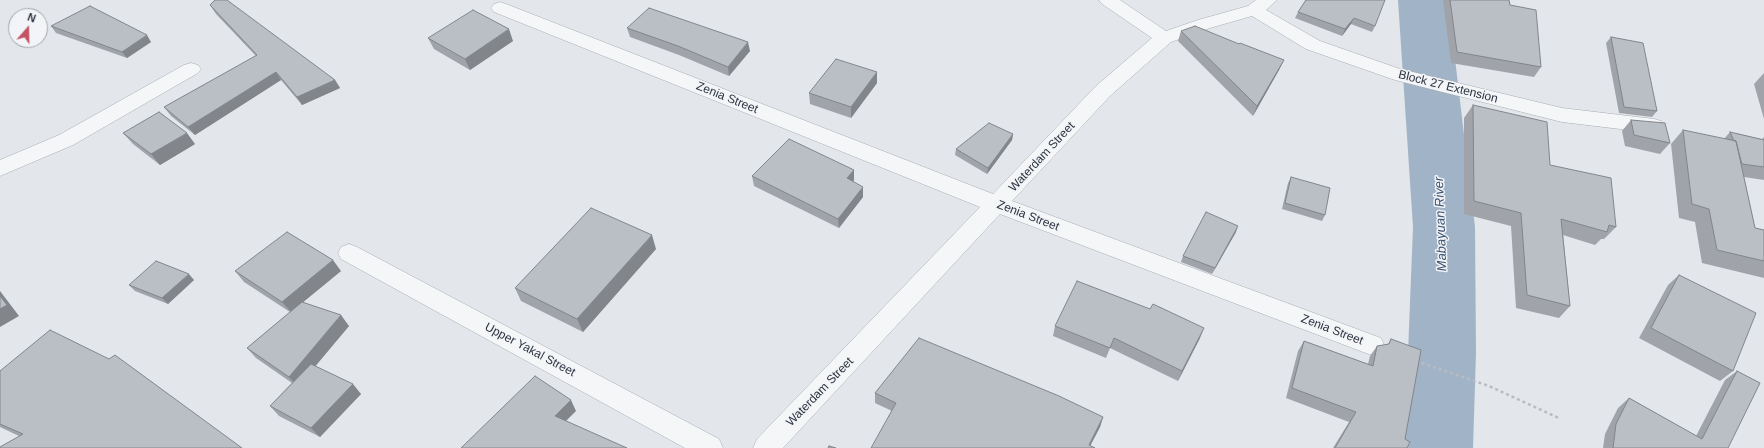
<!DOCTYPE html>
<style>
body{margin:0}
#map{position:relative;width:1764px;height:448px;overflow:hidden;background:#e3e6ea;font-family:Arial,sans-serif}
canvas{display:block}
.north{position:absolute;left:8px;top:8px;width:40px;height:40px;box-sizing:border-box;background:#f2f4f7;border:1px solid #a3a7ae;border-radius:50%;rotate:20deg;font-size:11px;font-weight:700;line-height:16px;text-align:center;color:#2c3440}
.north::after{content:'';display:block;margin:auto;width:14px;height:18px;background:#c35464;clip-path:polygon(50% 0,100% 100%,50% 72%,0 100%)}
</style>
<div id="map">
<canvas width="1764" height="448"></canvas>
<div class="north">N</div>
</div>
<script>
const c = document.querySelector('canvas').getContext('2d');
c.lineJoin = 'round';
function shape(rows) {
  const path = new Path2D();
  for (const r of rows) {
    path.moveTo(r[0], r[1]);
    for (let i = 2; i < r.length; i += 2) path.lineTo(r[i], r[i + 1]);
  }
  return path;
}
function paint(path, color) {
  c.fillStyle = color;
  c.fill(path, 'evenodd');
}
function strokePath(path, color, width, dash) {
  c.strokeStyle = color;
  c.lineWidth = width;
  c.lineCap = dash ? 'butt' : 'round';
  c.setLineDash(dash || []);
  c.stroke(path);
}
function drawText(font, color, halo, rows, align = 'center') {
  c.font = font + ' Arial,sans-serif';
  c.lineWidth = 3;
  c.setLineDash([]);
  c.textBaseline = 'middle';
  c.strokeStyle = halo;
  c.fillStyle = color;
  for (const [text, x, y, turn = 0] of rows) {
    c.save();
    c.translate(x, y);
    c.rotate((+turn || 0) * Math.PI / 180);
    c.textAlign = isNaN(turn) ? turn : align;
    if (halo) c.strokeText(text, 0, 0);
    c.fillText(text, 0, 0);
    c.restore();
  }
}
const river = shape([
 [1398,0,1448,0,1475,227,1476,353,1473,448,1399,448,1408,353,1413,227,1398,0]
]);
const path = shape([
 [1416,361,1489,386,1559,418]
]);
const street = shape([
 [1099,0,1120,0,1166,31,1198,20,1248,6,1256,0,1277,0,1266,10,1320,41,1400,69,1562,108,1654,119,1661,121,1664,126,1661,131,1654,133,1562,122,1395,80,1306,49,1252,16,1210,28,1171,42,1110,96,1012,201,1381,338,1384,345,1381,352,1372,355,1363,352,1000,214,783,448,753,448,757,439,980,207,494,12,491,8,494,4,500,2,506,4,993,194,1096,86,1152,38,1102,4,1099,0],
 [191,63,198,65,201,69,198,73,73,145,0,176,0,160,59,135,184,65,191,63],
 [349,244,357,247,719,439,723,448,685,448,341,259,338,253,341,247,349,244]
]);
const wall = shape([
 [1306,0,1375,26,1372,32,1351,24,1342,36,1295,18,1298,12],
 [1443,0,1509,0,1510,5,1541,67,1534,77,1451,63],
 [210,5,335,80,340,88,302,105,281,80,195,135,171,116,164,107,256,56,216,14],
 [51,26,151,42,127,58,56,33],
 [627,28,750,51,729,76,679,55,630,37],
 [1181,31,1239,44,1284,60,1279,70,1253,116,1178,41],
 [1611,37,1657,111,1652,117,1619,113,1606,43],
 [428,38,513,41,470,70,434,49],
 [877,72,877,83,851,118,810,104,809,93],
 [1764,73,1764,119,1754,84],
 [1473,105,1550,165,1616,227,1604,239,1601,239,1595,245,1563,235,1570,306,1559,318,1516,308,1511,226,1464,214,1464,118],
 [1631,120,1670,143,1660,154,1625,146,1622,131],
 [1683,130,1724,139,1730,132,1762,139,1764,137,1764,180,1744,177,1755,228,1764,230,1764,278,1702,263,1695,222,1679,218,1671,144],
 [123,133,195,144,160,165,133,144],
 [1013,134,1012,140,987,174,955,155,956,149],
 [854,170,854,180,853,182,863,197,839,228,754,186,752,176],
 [1291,177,1325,215,1322,221,1282,209,1288,183],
 [1236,232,1212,274,1181,262,1183,256],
 [656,249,583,332,521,301,515,288],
 [235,271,341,271,302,303,349,326,315,366,361,394,320,437,279,416,270,406,292,383,256,358,247,348,290,312,244,282],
 [1679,275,1733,371,1720,381,1639,338,1668,285],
 [194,280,168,304,135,291,129,285],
 [1150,309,1200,338,1178,381,1110,348,1106,358,1053,336,1055,326],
 [1391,339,1407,448,1333,448,1349,422,1286,398,1298,351,1304,341,1368,364,1370,356,1377,346,1388,344],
 [0,371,242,448,19,436,0,427],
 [1737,371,1728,448,1603,448,1605,434,1618,408,1629,398,1696,436,1725,380],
 [875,393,1103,417,1100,427,1090,446,892,411,875,403]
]);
const shadedWall = shape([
 [1354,18,1351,24,1342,36,1345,29],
 [509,29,513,41,470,70,465,59],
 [147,35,151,42,127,58,122,52],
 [748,42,750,51,729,76,728,67],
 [1284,60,1279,70,1253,116,1257,106],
 [276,72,281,80,195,135,188,127],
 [877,72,877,83,851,118,851,107],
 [335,80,340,88,302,105,297,97],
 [187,133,195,144,160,165,151,154],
 [1013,134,1012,140,987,174,988,168],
 [854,170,854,180,847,188,847,178],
 [863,187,863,197,839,228,838,219],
 [1238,226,1236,232,1212,274,1215,268],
 [652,235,656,249,583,332,577,319],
 [333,260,341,271,291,312,282,302],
 [189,274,194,280,168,304,162,298],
 [0,291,19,316,0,327],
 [341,315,349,326,298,387,289,377],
 [1204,328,1200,338,1178,381,1182,371],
 [353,384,361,394,320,437,311,428],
 [571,400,576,411,560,427,555,416],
 [1103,417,1100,427,1089,448,1089,445]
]);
const building = shape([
 [215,0,227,0,335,80,297,97,276,72,188,127,164,107,257,55,210,5,215,0],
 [1306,0,1385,0,1375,26,1354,18,1345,29,1298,12,1306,0],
 [1450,0,1509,0,1510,5,1536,10,1541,67,1457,52,1450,0],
 [90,6,147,35,122,52,51,26,90,6],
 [649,8,748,42,728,67,678,46,627,28,649,8],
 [473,10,509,29,465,59,428,38,473,10],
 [1195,26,1239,44,1240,43,1284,60,1257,106,1181,31,1195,26],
 [1611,37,1643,43,1657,111,1624,107,1611,37],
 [836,59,877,72,851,107,809,93,836,59],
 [1473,105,1547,122,1550,165,1611,178,1616,227,1609,225,1607,232,1561,219,1570,306,1527,295,1521,213,1474,201,1473,105],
 [159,112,187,133,151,154,123,133,159,112],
 [1631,120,1665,123,1670,143,1634,135,1631,120],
 [989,123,1013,134,988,168,956,149,989,123],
 [1683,130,1736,141,1755,228,1764,230,1764,261,1717,250,1709,209,1692,204,1683,130],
 [1730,132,1764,140,1764,167,1742,164,1740,157,1736,141,1734,141,1730,132],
 [789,139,854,170,847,178,863,187,838,219,752,176,789,139],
 [1291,177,1330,188,1325,215,1285,203,1291,177],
 [591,208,652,235,577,319,515,288,591,208],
 [1206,212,1238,226,1215,268,1183,256,1206,212],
 [287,232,333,260,282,302,235,271,287,232],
 [156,261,189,274,162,298,129,285,156,261],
 [1679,275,1756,313,1733,371,1651,328,1679,275],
 [1077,281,1150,309,1153,304,1204,328,1182,371,1114,338,1110,348,1055,326,1077,281],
 [0,296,7,305,0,309,0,296],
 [302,302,341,315,289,377,247,348,302,302],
 [50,330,109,359,115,355,242,448,0,448,0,447,23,434,0,424,0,371,50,330],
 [919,338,1059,396,1103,417,1089,445,1095,448,871,448,896,403,875,393,919,338],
 [1391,339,1421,350,1405,439,1410,442,1407,448,1335,448,1356,412,1292,388,1304,341,1373,366,1377,346,1389,344,1391,339],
 [311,364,353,384,311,428,270,406,311,364],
 [1737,371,1760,383,1728,448,1613,448,1616,424,1629,398,1702,439,1737,371],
 [535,376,571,400,555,416,627,448,461,448,535,376],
 [829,446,836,448,828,448,829,446]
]);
const streetNames = [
 ["Block 27 Extension",1448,87,14],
 ["Zenia Street",727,98,22],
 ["Waterdam Street",1042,157,-47],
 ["Zenia Street",1028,216,21],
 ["Zenia Street",1332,330,21],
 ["Upper Yakal Street",530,350,28],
 ["Waterdam Street",820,392,-46]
];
const waterNames = [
 ["Mabayuan River",1441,224,-92]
];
paint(river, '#a1b3c6');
strokePath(street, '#a8adb4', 1);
strokePath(path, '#b9bcc1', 2.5, [3, 3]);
paint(street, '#f5f6f8');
paint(wall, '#a0a4aa');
paint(shadedWall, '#82868b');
paint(building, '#babfc6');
strokePath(building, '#82868b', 1);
drawText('12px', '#2c3440', '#f2f4f7', streetNames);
drawText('italic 13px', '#3a5271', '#f2f4f7', waterNames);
</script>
